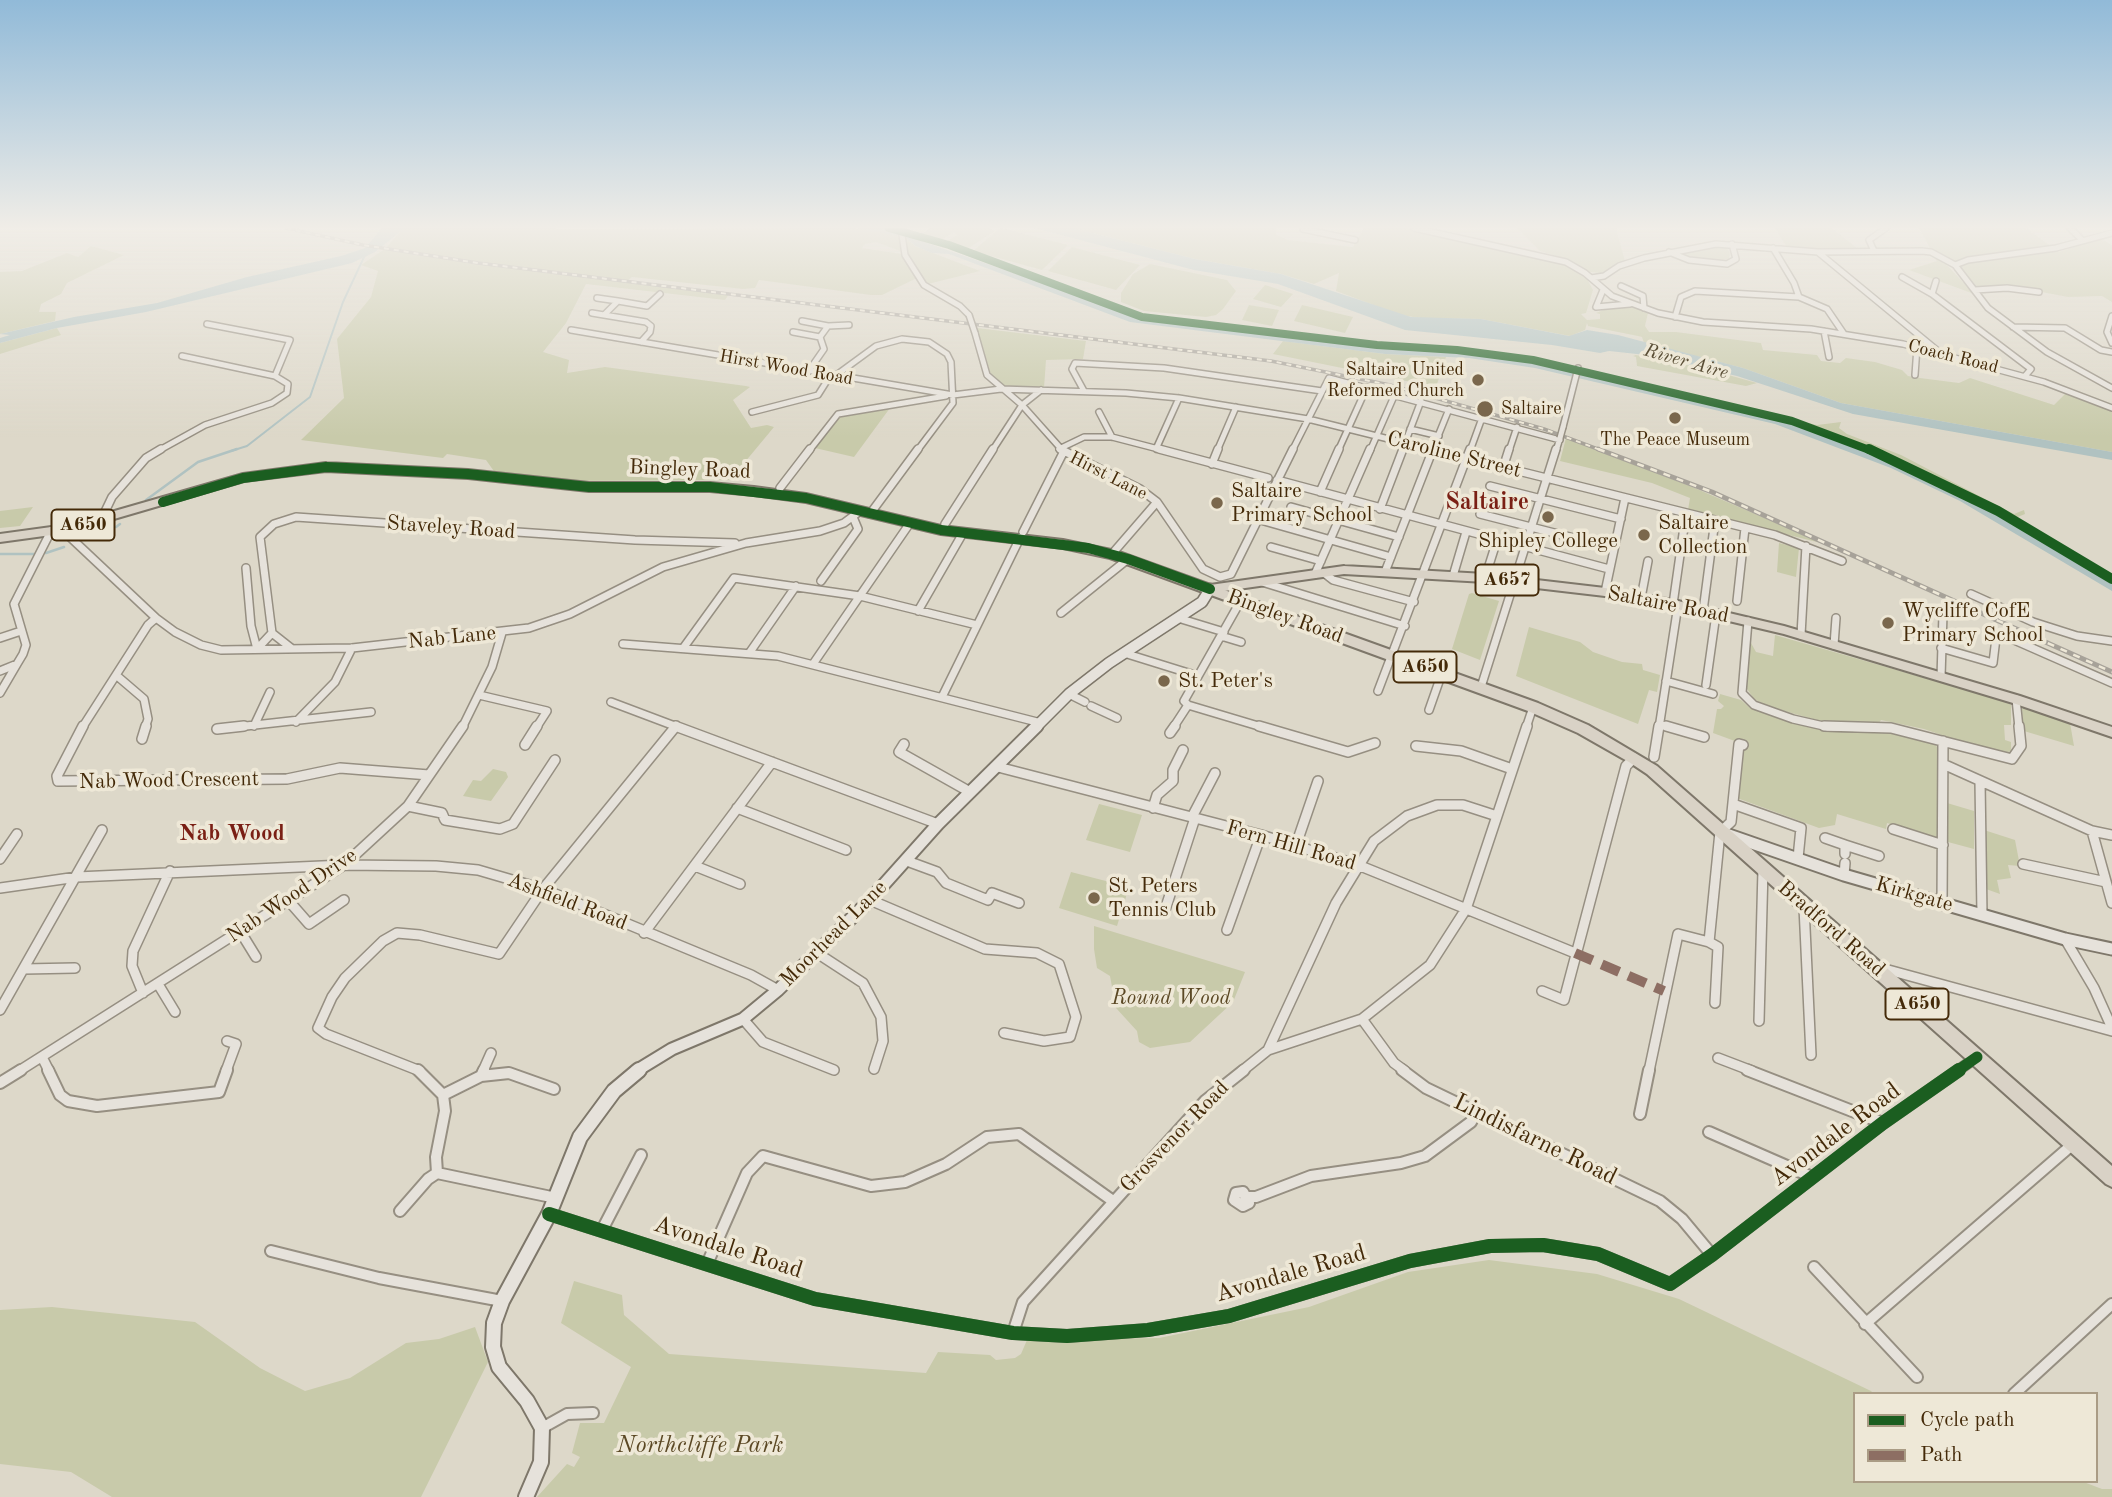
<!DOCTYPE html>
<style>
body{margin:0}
#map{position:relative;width:2112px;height:1497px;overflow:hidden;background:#ddd8c9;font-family:"Old Standard TT",serif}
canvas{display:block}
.legend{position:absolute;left:1853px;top:1392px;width:245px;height:91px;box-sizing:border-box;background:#eee8d7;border:2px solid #aa9c85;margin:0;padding:9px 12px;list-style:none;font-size:21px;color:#442a09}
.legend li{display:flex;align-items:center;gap:14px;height:35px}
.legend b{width:35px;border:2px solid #aa9c85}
</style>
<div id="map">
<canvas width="2112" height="1497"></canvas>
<ul class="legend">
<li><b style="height:9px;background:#1b5e20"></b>Cycle path</li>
<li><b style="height:9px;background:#8d6e63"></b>Path</li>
</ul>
</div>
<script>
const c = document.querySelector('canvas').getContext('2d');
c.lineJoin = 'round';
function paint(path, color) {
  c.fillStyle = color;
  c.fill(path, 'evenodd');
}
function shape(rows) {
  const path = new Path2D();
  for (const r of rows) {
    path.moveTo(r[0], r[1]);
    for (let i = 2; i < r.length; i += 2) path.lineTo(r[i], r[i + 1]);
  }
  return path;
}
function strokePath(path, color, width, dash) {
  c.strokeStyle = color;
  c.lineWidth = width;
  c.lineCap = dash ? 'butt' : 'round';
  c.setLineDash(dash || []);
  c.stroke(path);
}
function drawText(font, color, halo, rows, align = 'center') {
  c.font = font + ' "Old Standard TT",serif';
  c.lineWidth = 7;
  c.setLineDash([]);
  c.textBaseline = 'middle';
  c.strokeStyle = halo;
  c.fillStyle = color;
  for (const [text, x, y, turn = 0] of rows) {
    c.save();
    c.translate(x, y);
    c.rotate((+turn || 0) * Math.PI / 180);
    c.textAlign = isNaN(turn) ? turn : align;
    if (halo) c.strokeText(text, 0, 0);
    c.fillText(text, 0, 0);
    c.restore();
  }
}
const green = shape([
 [403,228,866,229,901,236,900,251,876,242,865,244,862,248,902,254,917,278,882,295,871,295,759,280,755,288,743,289,632,277,626,282,729,294,725,300,586,284,566,323,543,352,569,360,567,373,605,367,746,386,750,387,733,400,751,428,767,425,774,427,730,480,551,481,496,474,486,460,447,454,443,458,301,440,344,398,337,339,371,297,378,271,361,265,386,248],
 [931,228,988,228,995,231,964,251,945,242,957,235,954,232,940,241,921,234],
 [1000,228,1002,228,1068,245,1042,270,973,251],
 [1073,228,1276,228,1276,234,1288,240,1353,247,1364,228,1407,228,1568,266,1587,279,1593,290,1586,313,1581,314,1587,320,1600,319,1600,314,1596,313,1606,309,1632,307,1648,313,1645,326,1649,332,1676,332,1761,343,1763,350,1817,355,1821,361,1840,363,1846,358,1875,362,1902,370,1908,376,1920,378,1959,383,1970,378,2054,405,2066,393,2112,411,2112,452,1841,403,1743,368,1644,343,1642,337,1638,336,1588,326,1587,323,1585,330,1570,336,1481,319,1420,318,1400,315,1336,291,1339,273,1314,284,1281,274,1195,259],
 [1517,228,1616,228,1625,261,1601,273,1590,272,1568,260,1540,251],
 [1775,228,1832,228,1858,249,1787,248],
 [1919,228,2026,228,2059,252,2100,238,2112,245,2112,302,2102,296,2068,297,2026,289,1979,289,1961,270,1931,250],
 [905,237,915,246,980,271,928,284,907,255],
 [91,246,124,255,67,283,61,294,41,304,39,312,56,312,55,321,0,334,0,272,22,271,67,253,78,257],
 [1726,246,1730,253,1729,259,1712,262,1689,259,1674,254,1692,249],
 [1072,247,1140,265,1116,290,1048,271],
 [1930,254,1948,266,1974,294,1909,270,1937,261],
 [1150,264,1227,280,1236,291,1223,309,1216,315,1206,317,1144,311,1121,302,1121,293,1133,274],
 [1265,285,1293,294,1281,307,1253,299],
 [1249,305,1279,310,1272,326,1242,320],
 [1302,305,1353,317,1345,333,1294,321],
 [57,328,61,335,0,354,0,343],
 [977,328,1086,341,1083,359,1046,360,1044,388,1004,387,991,375],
 [1283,341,1385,354,1446,357,1436,387,1273,354],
 [1636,355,1696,366,1757,383,1746,386,1637,366,1636,357,1633,356],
 [890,408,854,457,815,448,841,416],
 [1841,422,1839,428,1847,434,1901,455,2014,514,2024,510,2025,514,2015,518,1909,463,1808,423,1817,425],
 [1566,438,1690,486,1825,544,1688,510,1690,498,1652,483,1560,461],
 [33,507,20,526,0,528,0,511],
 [1779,543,1799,548,1796,577,1777,572],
 [1472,593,1499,601,1480,660,1452,649,1469,594],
 [1529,627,1580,642,1593,652,1622,662,1642,664,1643,670,1660,675,1657,692,1649,690,1638,724,1516,676],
 [1775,635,2008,702,2011,705,2011,725,2004,725,2005,740,2011,742,2011,751,2000,755,1924,729,1881,720,1879,723,1824,722,1770,707,1754,699,1745,686,1751,643,1756,652,1773,656],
 [1720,694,1741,700,1750,708,1767,714,1805,725,1837,731,1888,729,1934,743,1937,747,1937,839,1887,823,1886,829,1837,814,1835,825,1819,828,1737,798,1743,744,1713,733,1717,709,1721,709,1724,706,1718,701],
 [2025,708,2070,723,2074,746,2024,731,2022,709],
 [493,769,506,772,508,777,491,801,463,796,473,780,481,781],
 [1947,803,1974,811,1974,849,1948,842],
 [1099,804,1142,815,1130,852,1086,840],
 [1984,830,2015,840,2020,866,2008,865,2011,878,1997,880,2000,894,1986,889],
 [1071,872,1129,887,1117,926,1059,908],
 [1094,926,1245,972,1233,1002,1190,1042,1150,1048,1139,1042,1137,1031,1116,1008,1110,976,1097,968,1094,949],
 [1489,1260,1597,1274,1679,1299,1871,1391,1874,1394,1855,1394,1855,1481,2081,1481,2102,1489,2112,1489,2112,1497,537,1497,567,1464,574,1467,580,1457,572,1453,580,1423,604,1423,631,1367,561,1323,574,1281,622,1295,624,1315,669,1354,926,1373,938,1352,990,1355,996,1360,1015,1358,1021,1354,1027,1340,1159,1338,1309,1307,1408,1272],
 [52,1307,195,1322,260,1368,305,1391,350,1378,406,1343,439,1339,475,1327,488,1362,421,1497,112,1497,71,1472,0,1464,0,1310]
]);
const water = shape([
 [382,228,405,228,375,252,352,263,146,312,57,328,0,343,0,338,10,335,0,334,74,317,157,303,247,277,341,256,365,248],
 [854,228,886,228,912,235,924,242,1144,318,1370,346,1514,358,1769,415,1842,439,1914,469,1969,496,2112,581,2112,591,1960,501,1891,468,1775,424,1535,368,1469,358,1385,354,1130,322,949,254,932,253,915,246,905,237],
 [1034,228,1073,228,1195,259,1281,274,1411,317,1481,319,1569,336,1587,330,1618,335,1743,368,1841,403,2112,452,2112,460,1853,414,1737,376,1646,355,1609,351,1600,353,1552,345,1405,330,1278,284,1194,270]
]);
const streamFar1 = shape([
 [231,451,247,446,310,397,343,302,365,255]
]);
const stream = shape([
 [146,500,198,462,237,449],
 [116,527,120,524],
 [46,553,64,547],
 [0,554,34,554]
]);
const streetFar3 = shape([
 [901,228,905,255,924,285,960,306,969,315],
 [1414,228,1566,262,1585,273,1612,296,1658,313,1703,322,1811,329,1903,344,2044,382,2112,408],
 [2070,228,2082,240],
 [1303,229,1355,240],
 [1773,248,1794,283,1799,297,1827,309,1844,334],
 [1874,251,1869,240,1886,228],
 [1669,252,1689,260,1727,264,1736,259,1732,244],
 [1819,253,1938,351],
 [1955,265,1988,308,2047,352,2112,388],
 [1955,265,1968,260,2056,248,2112,233],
 [1902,277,1932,294,2031,369,2025,376],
 [1591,278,1604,276,1619,266,1644,258,1716,244,1818,252,1922,251,1931,252,1955,265],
 [1621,286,1643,296,1644,308],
 [1603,290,1596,307,1630,304],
 [1975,290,2007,288,2039,292],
 [1932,294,1936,281],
 [597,298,618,301,604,315,646,322,651,326,650,332,641,342],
 [618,301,647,306,660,294],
 [592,313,604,315],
 [2112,316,2107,332,2112,343],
 [1675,317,1681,297,1695,291,1799,297],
 [802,321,828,326,820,337,824,349,808,372],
 [828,326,849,325],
 [2013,327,2065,328,2101,350,2112,352],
 [571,330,953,395,1001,389,1126,393,1179,398,1308,419,1437,451],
 [1824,331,1829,357],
 [793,332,820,337],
 [975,333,987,375,1022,405,1063,451],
 [182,356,275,376],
 [1915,375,1917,347],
 [835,376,876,346,902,339,929,342,947,354,951,362,953,403,917,451],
 [1084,391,1072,369,1075,363,1164,368,1322,391],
 [752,412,818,395,830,376],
 [1099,412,1112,437],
 [1563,427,1578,368],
 [1410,429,1439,436],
 [1059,449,1084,437,1112,437,1166,451],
 [1156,449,1179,398],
 [158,451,205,425,272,403,287,393,288,384,275,376,290,340,207,324],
 [809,451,838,414,946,396],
 [992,451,1022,405,1041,390],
 [1217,451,1236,407],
 [1292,451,1329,378,1560,440],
 [1338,451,1367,387],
 [1370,451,1395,394],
 [1402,451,1421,401],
 [1432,451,1449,409],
 [1470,451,1482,418],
 [1509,451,1517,427],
 [1556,451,1560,438]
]);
const streetFar2 = shape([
 [1060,449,1140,489,1157,502,1112,554],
 [1159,449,1268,478],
 [1430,449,1775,535,1842,561],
 [1212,464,1218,449],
 [1503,468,1509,449],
 [1277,480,1609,569],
 [1490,486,1621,519],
 [780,488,810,449],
 [1320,492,1339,449],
 [1157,502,1203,569,1220,577,1231,574,1293,449],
 [1291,507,1399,537],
 [1380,509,1403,449],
 [870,514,918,449],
 [1480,514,1613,548],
 [1257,519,1391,557],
 [101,520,112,497,146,458,161,449],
 [945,524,993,449],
 [66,529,71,538,156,618,175,632,201,645,221,650,352,648,529,628,570,614,663,567,746,543,820,531,844,523,860,511],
 [1023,532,1063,453],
 [1271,547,1321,561],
 [246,568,251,626,257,649],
 [1385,572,1433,449],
 [1324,573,1333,580,1414,602],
 [1315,574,1370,449],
 [1453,576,1466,532],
 [1485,578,1497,540],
 [821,581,858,529,853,517],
 [1262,582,1405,626],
 [1605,592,1625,498],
 [1971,594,2033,622,2077,636,2112,641],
 [1641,598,1648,561],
 [1737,601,1745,528],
 [1240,602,1184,701,1188,705,1265,728],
 [1673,604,1686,513],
 [918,611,963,533],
 [1703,611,1715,520],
 [1061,613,1128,559],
 [1178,618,1224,632],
 [1748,621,1742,693,1754,705,1793,719,1828,727,1875,728],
 [272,633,291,648],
 [1801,635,1806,546],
 [1221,636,1241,642],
 [0,638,21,631],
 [623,644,778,656,1041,723],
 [1834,645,1836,618],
 [684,647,734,578,860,596,977,625],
 [1941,648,1993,663,1996,638,2005,636,2112,683],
 [257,649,272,633,260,537,274,524,296,517,635,540,735,543],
 [750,652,796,586],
 [1124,653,1198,676],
 [813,664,910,523],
 [0,671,17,664,23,654,26,645,14,604,51,531],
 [116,675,144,699,148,719,145,728],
 [1941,677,1943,614],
 [1666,681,1713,694],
 [1706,685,1716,614],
 [1481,687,1556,449],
 [1378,691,1470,449],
 [0,693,17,664],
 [1069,694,1085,702],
 [479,695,547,711,536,728],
 [942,697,1020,538],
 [2016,699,2019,728],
 [611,702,680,728],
 [1091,706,1117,718],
 [1429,710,1442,673],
 [296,722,335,682,352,648],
 [1659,724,1672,728],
 [254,726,270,692],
 [82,728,148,625,156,618],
 [228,728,371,712],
 [462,728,492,667,502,633],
 [1173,728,1188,705],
 [1526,728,1533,707],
 [1659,728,1678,605]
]);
const streetFar1 = shape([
 [83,726,57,776,58,781,287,779,340,768,429,775],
 [675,726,938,824],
 [1259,726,1348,752,1375,743],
 [1666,726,1704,737],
 [1824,726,1891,728,2012,759,2021,746,2019,726],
 [217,729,244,726],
 [1170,733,1175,726],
 [142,739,146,726],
 [904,744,899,752,970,792],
 [525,745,537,726],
 [1416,746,1461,751,1512,769],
 [1654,757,1659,726],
 [1943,764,2092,831,2112,835],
 [998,767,1261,835,1358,865,1575,953],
 [1980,781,1982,915],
 [1733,804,1801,828,1798,858],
 [408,806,442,813,445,820,500,829,513,824,555,760],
 [737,808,846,850],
 [1153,808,1157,795,1173,781,1173,770,1183,750],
 [1192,817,1215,773],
 [1893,829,1943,845],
 [2092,831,2112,903],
 [1825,838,1845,845,1845,854],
 [1296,845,1318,781],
 [1845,845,1879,856],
 [0,859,17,834],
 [907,861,937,872,946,883,988,900,992,893,1019,903],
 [2023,864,2106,882],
 [695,866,740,884],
 [1844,875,1845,863],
 [0,888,77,877,344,865,436,866,478,870,543,889,751,975,778,990],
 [288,900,309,924,344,900],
 [870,900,985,949,1037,953,1059,964,1076,1017,1070,1037,1044,1041,1004,1033],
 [1942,903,1943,741],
 [1804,907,1811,1055],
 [1164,913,1195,818],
 [1227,930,1261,835],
 [240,931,256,957],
 [644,933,772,762],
 [2065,939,2094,988,2112,1028],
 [817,953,863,983,881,1017,883,1041,874,1069],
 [1881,968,2112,1031],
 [24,969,75,968],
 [158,984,175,1012],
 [1542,991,1564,1000,1626,766,1634,758],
 [143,993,132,966,133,951,170,871],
 [1715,1003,1718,947,1709,942,1720,832,1731,822,1739,744,1743,745],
 [0,1010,102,830],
 [743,1019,763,1042,834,1070],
 [1362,1019,1394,1063,1405,1071],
 [1759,1021,1763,869],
 [1268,1050,1336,903,1374,841,1407,816,1437,805,1463,805,1497,816],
 [42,1057,49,1071],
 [1718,1058,1752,1071],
 [19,1071,344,865,408,806,463,726],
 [226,1071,236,1044,227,1041],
 [420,1071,326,1034,318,1028,332,997,345,978,383,941,397,933,420,935,499,954,543,889,676,726],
 [483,1071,491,1053],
 [1242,1071,1268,1050,1362,1019,1430,965,1466,909,1527,726],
 [1649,1071,1678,934,1709,942],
 [1957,1071,1977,1057]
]);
const street = shape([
 [48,1070,60,1095,68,1101,97,1106,219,1092,227,1070],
 [418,1070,443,1095,445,1111,436,1157,437,1173,556,1198],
 [1402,1070,1426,1088,1660,1201,1682,1219,1712,1255],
 [1747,1070,1883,1123],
 [481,1076,484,1070],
 [0,1083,21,1070],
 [443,1095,481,1076,509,1073,554,1089],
 [1640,1114,1649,1070],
 [1709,1132,1812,1177],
 [1243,1192,1249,1203,1243,1206,1234,1200,1236,1193,1243,1192],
 [1248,1197,1256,1197,1311,1176,1401,1163,1425,1156,1471,1122,1476,1111],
 [400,1211,428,1179,437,1173],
 [549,1214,815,1299,1013,1333,1067,1336,1148,1330,1229,1316,1410,1261,1490,1246,1543,1245,1598,1254,1670,1284,1712,1255,1883,1123,1959,1070],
 [602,1230,641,1155],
 [271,1251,379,1278,502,1301],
 [707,1264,747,1173,763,1156,871,1186,905,1182,946,1164,987,1137,1019,1134,1113,1201],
 [1814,1267,1917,1377],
 [1865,1324,2073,1144],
 [1013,1333,1023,1302,1205,1101,1244,1070],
 [2014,1394,2112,1304],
 [542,1428,567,1414,593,1413]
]);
const secondaryFar2 = shape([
 [1035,728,1069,694,1109,663,1202,602,1210,589]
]);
const secondaryFar1 = shape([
 [1726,834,1844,875,2065,939,2112,949],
 [636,1071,672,1049,743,1019,778,990,870,900,938,824,1037,726]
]);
const secondary = shape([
 [526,1497,541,1462,542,1428,527,1401,499,1367,493,1347,494,1323,502,1301,549,1214,580,1137,614,1091,639,1070]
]);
const primary = shape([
 [1344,566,1485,574,1605,588,1678,601,1784,626,2020,696,2112,727,2112,737,2013,703,1784,634,1678,609,1605,596,1485,582,1344,574,1210,593,1205,589,1210,585,1344,566]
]);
const highway = shape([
 [326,463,468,470,589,483,710,483,754,487,806,494,941,526,1063,540,1116,551,1538,703,1588,725,1657,766,2112,1166,2112,1187,2106,1184,1647,774,1629,762,1578,733,1528,711,1110,558,1063,548,941,534,806,502,754,495,710,491,589,491,468,478,326,471,244,481,66,533,0,542,0,534,66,525,243,474,326,463]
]);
const railFar1 = shape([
 [286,228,363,245,478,263,1271,361,1390,385,1544,429,1603,451]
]);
const rail = shape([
 [1598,449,1712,492,2112,672]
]);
const streetBridge = shape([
 [969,315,975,333],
 [1560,438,1563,427]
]);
const quiet = shape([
 [1575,953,1664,991]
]);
const cyclewayFar3 = shape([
 [889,228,949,245,1142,317,1377,345,1457,350,1533,360,1792,421,1872,451]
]);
const cyclewayFar2 = shape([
 [1869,449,1998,511,2112,579],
 [163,502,243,478,326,467,468,474,589,487,710,487,806,498,941,530,1088,548,1128,559,1210,589]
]);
const cyclewayFar1 = shape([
 [1957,1071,1977,1057]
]);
const cycleway = shape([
 [549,1214,815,1299,1013,1333,1067,1336,1148,1330,1229,1316,1410,1261,1490,1246,1543,1245,1598,1254,1670,1284,1712,1255,1883,1123,1959,1070]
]);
const markers = [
 [1478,380,7,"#7a674c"],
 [1485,409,9,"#7a674c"],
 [1675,418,7,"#7a674c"],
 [1217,503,7,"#7a674c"],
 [1548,517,7,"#7a674c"],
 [1644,535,7,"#7a674c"],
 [1888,623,7,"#7a674c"],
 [1164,681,7,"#7a674c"],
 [1094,898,7,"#7a674c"]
];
const farStreetnames = [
 ["Coach Road",1953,357,14],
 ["Hirst Wood Road",786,368,10],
 ["Hirst Lane",1108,476,27]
];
const farPoinames = [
 ["Saltaire United",1464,370],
 ["Reformed Church",1464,391],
 ["Saltaire",1501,409,"left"],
 ["The Peace Museum",1675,440,"center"]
];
const farWaternames = [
 ["River Aire",1686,362,16]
];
const shields = [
 [83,525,63],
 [1507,580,63],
 [1425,667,63],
 [1917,1004,63]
];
const shieldNames = [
 ["A650",83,525],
 ["A657",1507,580],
 ["A650",1425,667],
 ["A650",1917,1004]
];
const streetNames = [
 ["Caroline Street",1454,455,14],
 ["Bingley Road",690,470,2],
 ["Staveley Road",451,528,4],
 ["Saltaire Road",1668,605,11],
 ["Bingley Road",1285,617,20],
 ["Nab Lane",452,638,-6],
 ["Nab Wood Crescent",169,781,-1],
 ["Fern Hill Road",1291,846,16],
 ["Kirkgate",1914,895,16],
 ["Nab Wood Drive",292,896,-34],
 ["Ashfield Road",567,902,21],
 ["Bradford Road",1831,929,41],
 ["Moorhead Lane",834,934,-45],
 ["Grosvenor Road",1175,1137,-46]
];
const poiNames = [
 ["Saltaire",1231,491],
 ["Primary School",1231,515],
 ["Saltaire",1658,523],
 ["Collection",1658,547],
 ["Shipley College",1548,541,"center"],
 ["Wycliffe CofE",1902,611],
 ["Primary School",1902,635],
 ["St. Peter's",1178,681],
 ["St. Peters",1108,886],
 ["Tennis Club",1108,910]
];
const parkNames = [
 ["Round Wood",1171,998]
];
const neighbourhoodNames = [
 ["Nab Wood",232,834]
];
const quarterNames = [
 ["Saltaire",1487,503]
];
const nearStreetnames = [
 ["Avondale Road",1836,1135,-37],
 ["Lindisfarne Road",1535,1140,26],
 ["Avondale Road",728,1248,18],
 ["Avondale Road",1291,1274,-16]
];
const nearParknames = [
 ["Northcliffe Park",700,1446]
];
paint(green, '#c8caaa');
paint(water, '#b0c2c1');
strokePath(streamFar1, '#b0c2c1', 2);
strokePath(stream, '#b0c2c1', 2.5);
strokePath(streetFar3, '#968f82', 8);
strokePath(streetFar2, '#968f82', 10);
strokePath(streetFar1, '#968f82', 12);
strokePath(street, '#968f82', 14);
strokePath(secondaryFar2, '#7e776a', 13);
strokePath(secondaryFar1, '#7e776a', 15);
strokePath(secondary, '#7e776a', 18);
strokePath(primary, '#7e776a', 4);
strokePath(highway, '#7e776a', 4);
strokePath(streetFar3, '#e6e2db', 5);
strokePath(streetFar2, '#e6e2db', 7);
strokePath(streetFar1, '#e6e2db', 9);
strokePath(street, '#e6e2db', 10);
strokePath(secondaryFar2, '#e6e2db', 10);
strokePath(secondaryFar1, '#e6e2db', 11);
strokePath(secondary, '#e6e2db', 14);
paint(primary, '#d9d2c6');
paint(highway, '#d9d2c6');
strokePath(railFar1, '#a7a299', 3.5);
strokePath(rail, '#a7a299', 5);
strokePath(railFar1, '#eee8d7', 2, [5]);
strokePath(rail, '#eee8d7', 2.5, [7]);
strokePath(streetBridge, '#968f82', 8, []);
strokePath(streetBridge, '#e6e2db', 5);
strokePath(quiet, '#8d6e63', 10, [19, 10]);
strokePath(cyclewayFar3, '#1b5e20', 8);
strokePath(cyclewayFar2, '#1b5e20', 10);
strokePath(cyclewayFar1, '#1b5e20', 11);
strokePath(cycleway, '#1b5e20', 14);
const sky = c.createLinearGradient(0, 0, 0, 437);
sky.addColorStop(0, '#91bad8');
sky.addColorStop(0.52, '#f0ede7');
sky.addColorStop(1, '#f0ede700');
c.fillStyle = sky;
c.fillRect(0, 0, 2112, 437);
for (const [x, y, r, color] of markers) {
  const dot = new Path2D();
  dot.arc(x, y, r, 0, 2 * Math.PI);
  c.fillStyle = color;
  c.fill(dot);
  strokePath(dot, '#eee8d7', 2.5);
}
drawText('18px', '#442a09', '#eee8d7', farStreetnames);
drawText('18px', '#442a09', '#eee8d7', farPoinames, 'right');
drawText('italic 19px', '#5a4e36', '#eee8d7', farWaternames);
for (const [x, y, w] of shields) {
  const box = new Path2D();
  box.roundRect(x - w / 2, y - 15.5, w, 31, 5);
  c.fillStyle = '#eee8d7';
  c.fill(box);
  strokePath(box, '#442a09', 2);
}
drawText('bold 19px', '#442a09', null, shieldNames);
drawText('21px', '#442a09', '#eee8d7', streetNames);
drawText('21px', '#442a09', '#eee8d7', poiNames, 'left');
drawText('italic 21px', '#5b4824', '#eee8d7', parkNames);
drawText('bold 23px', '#7a1f14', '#eee8d7', neighbourhoodNames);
drawText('bold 24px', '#7a1f14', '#eee8d7', quarterNames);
drawText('24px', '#442a09', '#eee8d7', nearStreetnames);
drawText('italic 24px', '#5b4824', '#eee8d7', nearParknames);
</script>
